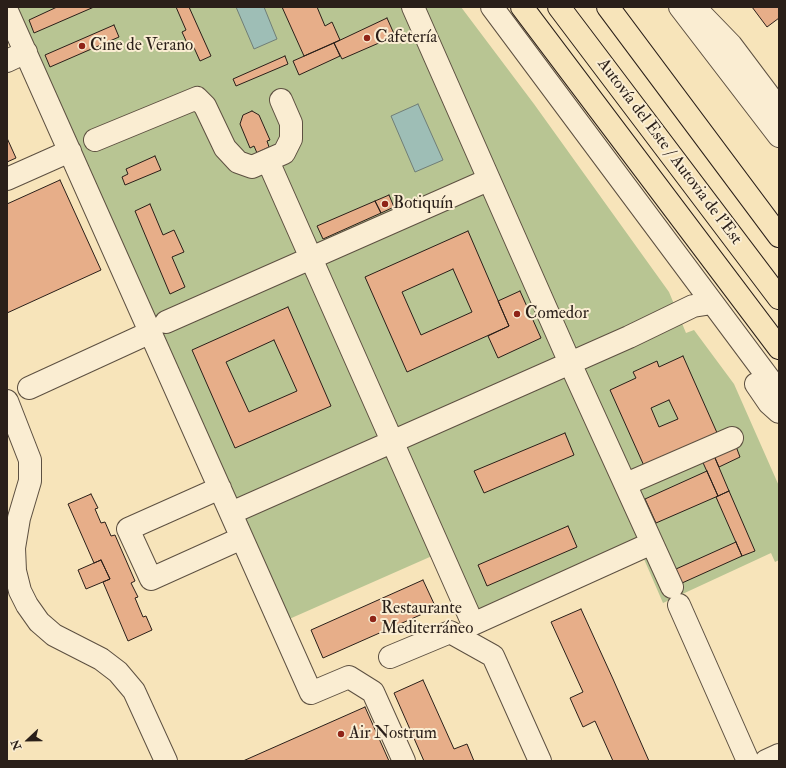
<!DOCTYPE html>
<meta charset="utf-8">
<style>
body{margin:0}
#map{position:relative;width:786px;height:768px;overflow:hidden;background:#f7e4ba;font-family:"IM FELL Double Pica",serif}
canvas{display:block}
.frame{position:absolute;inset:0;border:8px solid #2a1f19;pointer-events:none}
.north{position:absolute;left:8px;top:720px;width:40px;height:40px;-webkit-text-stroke:3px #faedd2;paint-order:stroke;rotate:248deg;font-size:11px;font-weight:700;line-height:16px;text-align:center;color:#2a1f19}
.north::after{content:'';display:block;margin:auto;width:14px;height:18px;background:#2a1f19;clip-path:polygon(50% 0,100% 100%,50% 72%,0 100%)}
</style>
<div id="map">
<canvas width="786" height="768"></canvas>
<div class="frame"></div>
<div class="north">N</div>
</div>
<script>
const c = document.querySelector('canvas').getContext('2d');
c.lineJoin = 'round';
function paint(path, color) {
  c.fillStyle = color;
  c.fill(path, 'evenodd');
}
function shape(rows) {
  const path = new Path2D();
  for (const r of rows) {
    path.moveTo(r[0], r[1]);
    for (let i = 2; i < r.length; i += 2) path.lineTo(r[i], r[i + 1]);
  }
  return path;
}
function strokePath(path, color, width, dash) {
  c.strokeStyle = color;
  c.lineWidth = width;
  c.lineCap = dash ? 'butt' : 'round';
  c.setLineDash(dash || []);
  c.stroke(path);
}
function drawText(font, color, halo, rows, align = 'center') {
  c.font = font + ' "IM FELL Double Pica",serif';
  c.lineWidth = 4;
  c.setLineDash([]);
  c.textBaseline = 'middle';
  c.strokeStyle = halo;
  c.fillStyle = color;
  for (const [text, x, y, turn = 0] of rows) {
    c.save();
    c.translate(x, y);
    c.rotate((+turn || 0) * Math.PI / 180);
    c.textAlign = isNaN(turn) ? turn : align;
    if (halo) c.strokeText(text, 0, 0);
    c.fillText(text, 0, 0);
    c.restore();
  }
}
const green = shape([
 [15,7,461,7,534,104,669,292,686,333,694,330,734,384,779,486,779,560,775,562,771,553,663,603,644,559,469,638,432,556,287,620]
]);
const water = shape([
 [236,7,264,7,277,39,254,49,236,7],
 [418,104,443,160,415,172,391,116,418,104]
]);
const building = shape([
 [57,7,94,7,34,33,29,20,57,7],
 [176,7,189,7,211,56,200,61,191,41,187,43,182,32,186,30,176,7],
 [282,7,317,7,325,26,332,22,340,40,304,56,282,7],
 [752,7,779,7,779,18,767,27,752,7],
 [387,18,395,36,342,59,334,43,387,18],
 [114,25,119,37,50,67,45,55,114,25],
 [334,43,340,56,299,75,293,61,334,43],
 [285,56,288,64,236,86,233,79,285,56],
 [252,111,259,115,270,140,267,141,269,147,257,153,254,146,250,148,240,124,243,115,252,111],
 [7,138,16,158,7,162,7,138],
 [155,156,161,170,125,185,122,177,128,174,126,169,155,156],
 [60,180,101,270,7,313,7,204,60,180],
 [389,195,394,207,381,213,375,201,389,195],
 [375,201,381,213,323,239,317,226,375,201],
 [150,204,163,235,174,230,184,252,172,257,185,287,170,294,135,211,150,204],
 [468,231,509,326,407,372,365,277,468,231],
 [453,269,472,312,421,335,402,292,453,269],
 [520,291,541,338,498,358,488,336,509,326,498,301,520,291],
 [288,307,331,406,235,448,192,350,288,307],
 [274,340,297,391,249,412,226,362,274,340],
 [683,356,718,435,645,468,610,390,636,378,633,372,657,361,659,367,683,356],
 [669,400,678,419,659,427,651,408,669,400],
 [565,433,574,455,484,493,474,471,565,433],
 [734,441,740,457,719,467,712,451,734,441],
 [712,451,729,491,718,496,700,456,712,451],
 [707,471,718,496,656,523,645,499,707,471],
 [729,491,755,551,742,556,716,497,729,491],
 [91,494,98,508,95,509,101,523,105,522,111,536,115,535,135,581,131,583,138,597,135,598,143,617,146,616,152,630,128,641,103,582,110,579,101,560,94,563,68,504,91,494],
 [568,526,577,547,487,586,478,565,568,526],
 [736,542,742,556,682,583,676,569,736,542],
 [101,560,110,579,86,589,78,570,101,560],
 [423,580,436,608,323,658,311,630,423,580],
 [581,609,613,679,649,761,613,761,595,721,583,727,570,698,583,692,551,622,581,609],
 [423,680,454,749,467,744,474,761,424,761,394,693,423,680],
 [365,707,389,761,243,761,365,707]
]);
const minor = shape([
 [413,7,570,363,672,587],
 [492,7,779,392],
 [680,7,779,136],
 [7,11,311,693,349,677,373,692,404,761],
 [701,14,731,45,779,109],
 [7,61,26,52],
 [95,140,197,98,205,106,225,148,238,162,252,167,284,153,291,139,291,123,281,100],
 [268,161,473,624,652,543],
 [7,179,70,151],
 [166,322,488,180],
 [756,384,769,403,779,412],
 [29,388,151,332],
 [7,401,30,460,30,481,19,518,14,548,15,571,20,591,27,605,39,622,54,635,101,659,118,672,134,691,166,761],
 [626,484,732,438],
 [220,488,128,529,151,579,242,538],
 [231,513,629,337,693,306,712,303],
 [679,605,748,761],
 [390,657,450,632,493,656,540,761],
 [766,761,779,755]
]);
const highway = shape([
 [522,7,779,348],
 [559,7,779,298],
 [608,7,779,236]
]);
const markers = [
 [367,38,4,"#8f2418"],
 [82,46,4,"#8f2418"],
 [385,204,4,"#8f2418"],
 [517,314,4,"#8f2418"],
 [373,619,4,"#8f2418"],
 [341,734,4,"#8f2418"]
];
const poiNames = [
 ["Cafetería",375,38],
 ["Cine de Verano",90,46],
 ["Botiquín",393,204],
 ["Comedor",525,314],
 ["Restaurante",381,609],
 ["Mediterráneo",381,629],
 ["Air Nostrum",349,734]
];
const streetNames = [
 ["Autovía del Este / Autovia de l'Est",669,152,53]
];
paint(green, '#b8c593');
paint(water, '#9ebeb6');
strokePath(water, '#707e77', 1);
paint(building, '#e7ae89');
strokePath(building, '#2a1f19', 1);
strokePath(minor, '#5d5041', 24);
strokePath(highway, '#2a1f19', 24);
strokePath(minor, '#faedd2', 22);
strokePath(highway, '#f7e4ba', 22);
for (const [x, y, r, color] of markers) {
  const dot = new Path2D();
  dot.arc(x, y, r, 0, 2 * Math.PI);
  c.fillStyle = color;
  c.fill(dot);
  strokePath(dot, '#faedd2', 1.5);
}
drawText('17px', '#2a1f19', '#faedd2', poiNames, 'left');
drawText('17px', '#2a1f19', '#faedd2', streetNames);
</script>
